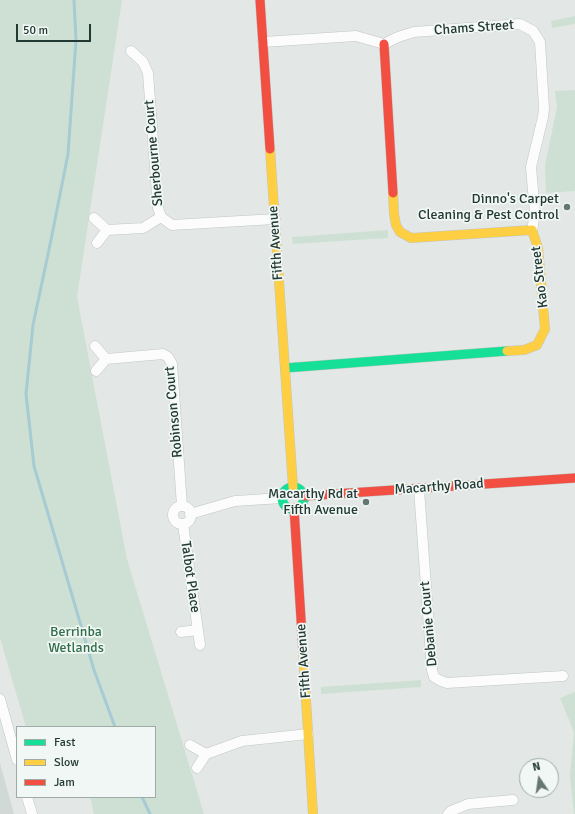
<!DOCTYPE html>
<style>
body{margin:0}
#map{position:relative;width:575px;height:814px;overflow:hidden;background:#e3e8e6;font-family:Signika,sans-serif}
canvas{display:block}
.legend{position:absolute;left:16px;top:726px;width:140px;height:72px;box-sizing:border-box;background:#f1f7f4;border:1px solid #9faba7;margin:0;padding:5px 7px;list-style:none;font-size:12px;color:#233934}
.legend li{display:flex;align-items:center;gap:8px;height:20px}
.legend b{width:20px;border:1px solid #9faba7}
.north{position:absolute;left:519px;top:758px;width:40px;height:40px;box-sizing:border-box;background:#f1f7f4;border:1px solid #9faba7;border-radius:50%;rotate:347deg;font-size:11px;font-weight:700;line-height:16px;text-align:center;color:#233934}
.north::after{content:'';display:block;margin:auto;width:14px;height:18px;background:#667672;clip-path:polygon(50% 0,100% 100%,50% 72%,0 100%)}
.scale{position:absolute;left:16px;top:24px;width:75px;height:18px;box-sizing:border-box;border:2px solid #233934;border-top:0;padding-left:5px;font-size:12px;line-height:14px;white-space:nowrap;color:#233934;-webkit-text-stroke:3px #f1f7f4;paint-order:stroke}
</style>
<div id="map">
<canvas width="575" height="814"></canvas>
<ul class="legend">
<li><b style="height:5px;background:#16e098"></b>Fast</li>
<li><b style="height:5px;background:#ffcf43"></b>Slow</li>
<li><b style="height:5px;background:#f24e42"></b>Jam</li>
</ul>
<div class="north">N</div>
<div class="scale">50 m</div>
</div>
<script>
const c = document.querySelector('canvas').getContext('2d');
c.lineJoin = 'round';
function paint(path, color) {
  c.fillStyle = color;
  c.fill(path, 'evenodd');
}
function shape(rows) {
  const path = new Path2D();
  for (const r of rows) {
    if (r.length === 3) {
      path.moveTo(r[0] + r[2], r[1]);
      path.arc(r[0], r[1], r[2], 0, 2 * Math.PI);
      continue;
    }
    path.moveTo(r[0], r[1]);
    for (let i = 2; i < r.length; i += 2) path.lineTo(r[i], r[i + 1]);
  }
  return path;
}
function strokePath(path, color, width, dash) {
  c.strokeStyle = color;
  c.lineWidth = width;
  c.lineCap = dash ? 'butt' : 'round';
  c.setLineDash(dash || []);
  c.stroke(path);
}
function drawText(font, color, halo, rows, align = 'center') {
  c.font = font + ' Signika,sans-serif';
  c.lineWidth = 3.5;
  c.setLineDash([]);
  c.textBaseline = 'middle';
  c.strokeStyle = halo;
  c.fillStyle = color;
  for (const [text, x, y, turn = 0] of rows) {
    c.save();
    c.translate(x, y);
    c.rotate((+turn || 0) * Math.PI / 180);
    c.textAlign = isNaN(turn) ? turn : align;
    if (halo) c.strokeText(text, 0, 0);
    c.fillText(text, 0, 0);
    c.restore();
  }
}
const built = shape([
 [0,763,14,814,0,814]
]);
const green = shape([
 [0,0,122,0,77,297,127,559,204,814,94,814,90,797,155,797,155,727,26,727,0,638],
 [575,16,575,24,552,28,551,21],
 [575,90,575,191,546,193,545,165,557,107,555,91],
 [388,230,388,238,293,244,292,237],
 [421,680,421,687,321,694,321,687],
 [575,692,575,814,574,814,570,776,574,732,560,698]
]);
const stream = shape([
 [74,0,76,40,68,154,51,240,33,325,26,394,34,466,94,670,115,727],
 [142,797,150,814]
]);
const street = shape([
 [263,42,356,36,384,44,398,37,414,32,520,24,533,31,540,42,544,108,543,117,531,167,535,214,532,230],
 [131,51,143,62,148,73,158,208,161,217,172,225,275,219],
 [94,218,107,230,97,243],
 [107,230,143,228,161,217],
 [95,346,106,359,96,371],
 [106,359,163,354,168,357,172,364,182,506],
 [419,489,432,670,434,677,441,681,447,683,563,676],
 [182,515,9],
 [190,514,235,501,282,498],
 [183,524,200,645],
 [181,632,198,630],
 [0,699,17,760],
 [190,745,206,754,197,768],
 [206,754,242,741,308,734],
 [27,797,32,814],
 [448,814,451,811,468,804,513,800]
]);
const fast = shape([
 [285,368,507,351],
 [293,498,11]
]);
const slow = shape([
 [270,149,293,487],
 [393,193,394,214,396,225,400,232,411,238,532,230,538,248,545,329,537,345,524,350,507,351],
 [303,651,313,814]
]);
const jam = shape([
 [260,0,270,149],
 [384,44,393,193],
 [304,496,575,478],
 [294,508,303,651]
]);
const markers = [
 [567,207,4,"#667672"],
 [366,502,4,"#667672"]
];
const streetNames = [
 ["Chams Street",474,28,-4],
 ["Sherbourne Court",154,153,-95],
 ["Fifth Avenue",276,243,-94],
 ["Kao Street",540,277,-97],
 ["Robinson Court",174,412,-95],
 ["Macarthy Road",439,487,-4],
 ["Talbot Place",190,577,82],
 ["Debanie Court",429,624,-95],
 ["Fifth Avenue",304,661,-94]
];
const poiNames = [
 ["Dinno's Carpet",559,199],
 ["Cleaning & Pest Control",559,215],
 ["Macarthy Rd at",358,494],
 ["Fifth Avenue",358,510]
];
const parkNames = [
 ["Berrinba",76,632],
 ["Wetlands",76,648]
];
paint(built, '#d1d9d6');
paint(green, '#cee0d4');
strokePath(stream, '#a7cbd3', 3);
strokePath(street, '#c0c5c3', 11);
strokePath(fast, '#c0c6c3', 10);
strokePath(slow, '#c0c6c3', 10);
strokePath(jam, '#c0c6c3', 10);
strokePath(street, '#fbfcfb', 10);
strokePath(fast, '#16e098', 9);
strokePath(slow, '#ffcf43', 9);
strokePath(jam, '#f24e42', 9);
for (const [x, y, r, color] of markers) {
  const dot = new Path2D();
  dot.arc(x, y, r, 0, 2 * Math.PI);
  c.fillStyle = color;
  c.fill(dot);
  strokePath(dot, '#f1f7f4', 1.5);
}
drawText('14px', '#233934', '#f1f7f4', streetNames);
drawText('14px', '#233934', '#f1f7f4', poiNames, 'right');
drawText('14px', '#316d4b', '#f1f7f4', parkNames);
</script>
